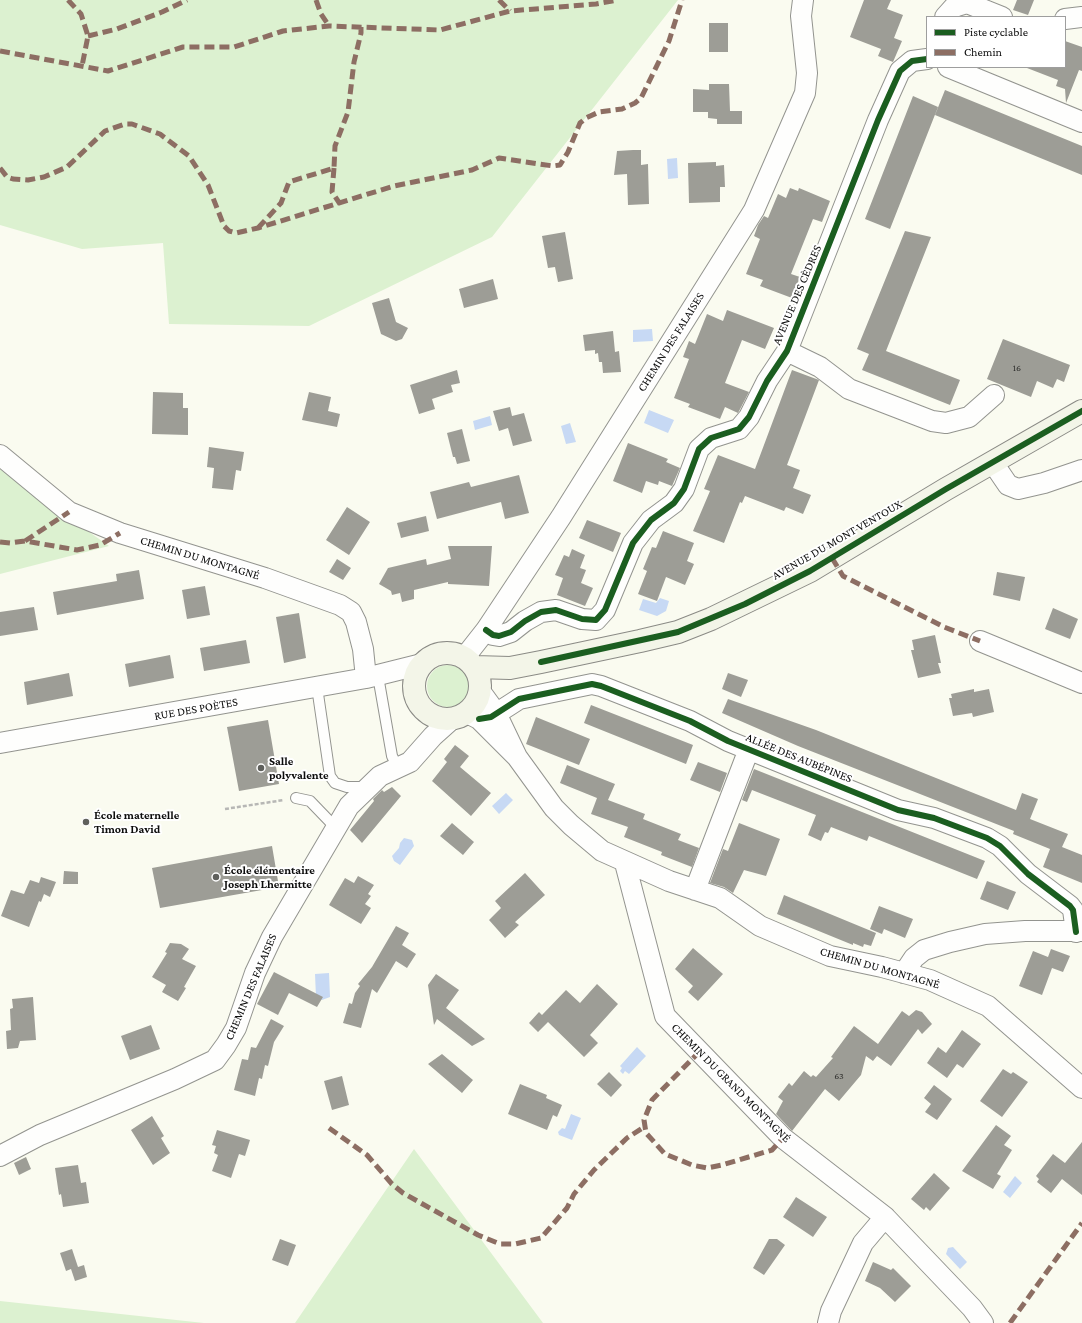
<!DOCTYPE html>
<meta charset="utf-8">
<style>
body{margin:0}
#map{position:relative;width:1082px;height:1323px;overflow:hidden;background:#fafbf0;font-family:"Crimson Pro",serif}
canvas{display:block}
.legend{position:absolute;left:926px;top:16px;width:140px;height:52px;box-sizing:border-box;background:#fff;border:1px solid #9e9e9e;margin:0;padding:5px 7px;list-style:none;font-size:12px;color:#0c0c0c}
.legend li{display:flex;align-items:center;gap:8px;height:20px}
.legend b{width:20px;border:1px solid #9e9e9e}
</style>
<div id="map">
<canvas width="1082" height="1323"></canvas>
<ul class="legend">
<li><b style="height:5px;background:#1b5e20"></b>Piste cyclable</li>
<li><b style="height:5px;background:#8d6e63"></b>Chemin</li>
</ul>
</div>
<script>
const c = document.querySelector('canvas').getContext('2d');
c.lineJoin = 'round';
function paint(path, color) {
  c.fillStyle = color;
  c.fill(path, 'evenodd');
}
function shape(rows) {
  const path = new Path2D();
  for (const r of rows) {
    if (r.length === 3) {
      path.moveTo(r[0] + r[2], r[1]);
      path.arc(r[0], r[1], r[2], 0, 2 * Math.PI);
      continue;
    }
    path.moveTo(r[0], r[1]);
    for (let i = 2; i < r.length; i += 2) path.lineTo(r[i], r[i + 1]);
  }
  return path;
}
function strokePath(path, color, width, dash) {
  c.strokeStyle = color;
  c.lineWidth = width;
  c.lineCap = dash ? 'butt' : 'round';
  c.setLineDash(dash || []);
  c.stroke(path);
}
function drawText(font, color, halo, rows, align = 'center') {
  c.font = font + ' "Crimson Pro",serif';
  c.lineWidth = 4;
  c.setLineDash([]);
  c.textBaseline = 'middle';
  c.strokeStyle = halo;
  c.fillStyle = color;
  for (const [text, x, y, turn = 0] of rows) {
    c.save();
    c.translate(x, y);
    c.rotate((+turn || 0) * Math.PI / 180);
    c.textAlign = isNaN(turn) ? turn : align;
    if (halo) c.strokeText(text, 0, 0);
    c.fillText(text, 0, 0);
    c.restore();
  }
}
const green = shape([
 [0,0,678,0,492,237,309,326,169,324,163,243,82,249,0,225],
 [0,469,109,546,0,574],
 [448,686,21],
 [414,1149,543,1323,295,1323],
 [0,1301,204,1323,0,1323]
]);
const water = shape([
 [677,158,678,178,668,179,667,159],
 [652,329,653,341,633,342,633,330],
 [649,410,674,420,668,433,644,423],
 [490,416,492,425,475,430,473,421],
 [570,423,576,442,566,444,561,426],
 [660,598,669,601,666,611,657,616,639,610,643,599,656,603],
 [506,793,513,800,499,814,492,806],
 [404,838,412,840,414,846,400,865,394,861,392,856,399,848,400,843],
 [329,973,330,997,322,1000,316,997,315,974],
 [637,1047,646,1056,629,1074,625,1071,623,1074,620,1071,622,1068,620,1066],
 [571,1114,581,1118,572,1140,559,1135,558,1132,562,1128,565,1129],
 [1015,1176,1022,1183,1010,1198,1003,1192],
 [953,1247,967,1262,960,1269,946,1254,948,1248]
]);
const building = shape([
 [864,0,891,0,887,9,903,15,894,38,902,41,893,62,878,56,881,49,850,37],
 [1017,0,1034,0,1028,15,1013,10],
 [709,23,728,23,728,52,709,52],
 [1065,41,1082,47,1082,71,1079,70,1066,103,1065,89,1056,86,1058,80,1027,68,1065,67],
 [709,84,729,84,730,111,742,111,742,124,717,124,717,119,708,118,708,112,693,112,693,89,709,90],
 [945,90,1082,146,1082,175,935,115],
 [913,96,938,107,890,229,865,219],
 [633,150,641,150,641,165,648,164,649,204,628,205,627,174,614,175,617,151],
 [716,162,716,166,724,165,725,187,720,187,720,202,689,203,688,163],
 [790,188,798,191,799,188,830,201,822,222,813,219,791,274,800,277,792,298,760,286,763,280,746,274,760,239,754,236,758,225,764,216,768,218,778,194,786,198],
 [905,231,931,237,886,351,960,380,950,405,862,370,869,354,857,349],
 [565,232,573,279,558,282,555,267,548,268,542,236],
 [493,279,498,299,464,308,459,289],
 [389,298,396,322,408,328,402,339,396,341,381,334,372,303],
 [727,310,774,328,765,349,742,340,725,383,749,392,738,413,725,407,720,419,688,407,690,404,674,398,689,359,683,357,689,341,695,344,707,314,723,321],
 [613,331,615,352,619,351,621,372,603,373,602,362,599,362,598,353,595,354,595,350,585,351,583,335],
 [1003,339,1070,365,1064,382,1057,379,1053,388,1037,381,1031,397,987,379],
 [457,370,460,383,451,385,453,392,432,399,435,409,419,414,410,385],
 [792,370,819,380,787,465,800,470,793,488,811,495,803,514,786,507,784,511,745,496,742,503,740,502,724,543,693,531,710,491,704,489,718,455,755,469],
 [153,392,183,393,183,408,188,408,188,435,152,434],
 [309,392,331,397,328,411,340,414,337,427,302,420],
 [510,407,512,416,524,413,532,441,513,446,508,428,499,431,493,411],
 [462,429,470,461,457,464,455,457,453,457,447,433],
 [628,443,668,459,666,462,680,468,672,486,659,481,658,485,646,481,642,493,613,481],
 [209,447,244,452,241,471,236,470,233,490,212,488,214,468,207,467],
 [519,475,529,513,505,519,501,502,437,519,430,492,469,482,471,487],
 [347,507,370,522,349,555,326,540],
 [426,516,429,531,401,538,397,523],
 [587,520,621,533,613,552,579,538],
 [663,531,694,543,687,561,694,564,685,585,666,577,657,601,638,594,647,571,643,569,652,547,656,548],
 [448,546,492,546,489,586,448,584,448,582,414,590,414,599,402,602,400,593,392,595,391,591,379,584,388,568,426,559,427,565,451,559],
 [572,549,585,555,580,568,586,570,581,583,593,588,585,606,557,595,563,578,555,575,564,555,569,557],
 [337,559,351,568,343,580,329,572],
 [139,570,144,599,57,615,53,592,117,581,116,574],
 [997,572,1025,577,1020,601,993,595],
 [205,586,210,615,187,619,182,590],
 [34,607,38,630,0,636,0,612],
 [1053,608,1078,619,1070,639,1045,629],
 [299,613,306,658,284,663,276,617],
 [935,635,941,663,938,663,941,673,918,678,911,650,914,650,912,640],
 [246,640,250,663,204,671,200,648],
 [170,655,174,678,129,687,125,664],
 [69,673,73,696,27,705,24,682],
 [728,673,748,680,741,697,722,689],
 [974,689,974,692,989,689,994,712,973,717,972,713,953,716,949,698,952,698,951,694],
 [728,699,816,730,1016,810,1022,793,1038,799,1030,819,1068,834,1062,847,1082,855,1082,883,1043,867,1050,849,1013,834,1014,831,798,746,722,713],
 [591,705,693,745,686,764,584,723],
 [536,717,590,739,579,765,526,744],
 [268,720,279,784,239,791,227,727],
 [455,745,469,756,460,767,491,793,471,816,432,781,447,762,444,759],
 [698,762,727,773,720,792,690,780],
 [567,765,615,784,608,800,645,814,643,819,681,834,678,840,699,848,692,867,661,855,662,852,624,837,628,827,591,814,597,798,560,783],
 [754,769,985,861,977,879,869,836,867,841,831,827,828,833,825,832,821,841,808,835,816,815,752,790,747,802,742,800],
 [392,787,401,796,362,843,350,830,374,801,373,799,382,790,384,792],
 [452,823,474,842,463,855,440,836],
 [739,823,780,839,766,876,744,870,733,893,724,887,710,883,723,849,728,851],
 [272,846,279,887,160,908,152,868],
 [64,871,78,872,78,884,63,884],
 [525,873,545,895,515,922,519,925,505,938,489,920,501,908,495,901],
 [358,876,374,885,368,894,371,896,365,904,371,908,361,924,329,905,345,878,354,883],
 [41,877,56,882,50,897,44,894,41,902,39,901,29,927,1,916,11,890,24,894,30,880,39,883],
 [987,881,1016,892,1008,910,980,899],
 [784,895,876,933,871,946,864,944,863,947,853,943,853,945,777,914],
 [879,906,913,919,905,938,884,929,882,934,870,929],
 [396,926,409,933,402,945,416,954,407,968,396,961,377,993,372,989,361,1028,343,1023,349,1003,352,1004,355,993,360,986,358,984,372,967],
 [170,943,181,944,189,949,182,959,196,966,184,987,186,988,178,1001,162,992,166,985,152,977,167,953,165,952],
 [693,948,723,974,698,1001,688,992,693,986,675,969],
 [1051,949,1070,956,1063,972,1052,968,1042,995,1019,986,1033,951,1048,957],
 [274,972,323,997,317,1007,289,993,278,1015,257,1004],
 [436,974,459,990,446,1008,485,1039,472,1046,437,1019,434,1025,428,985],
 [597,984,618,1004,590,1035,598,1043,584,1057,548,1022,538,1032,529,1023,539,1012,542,1015,566,990,580,1003],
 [33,997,36,1040,20,1041,18,1048,7,1049,6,1031,11,1030,10,1009,13,1008,12,999],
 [916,1010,922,1012,932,1024,922,1034,918,1029,891,1066,877,1056,873,1061,866,1056,861,1075,839,1101,825,1089,792,1131,776,1114,783,1101,778,1097,789,1083,792,1086,804,1071,811,1077,813,1075,816,1077,833,1058,831,1057,854,1026,878,1044,902,1011,909,1016],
 [271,1019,284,1026,274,1042,268,1066,265,1065,262,1079,259,1078,255,1096,234,1090,242,1059,248,1060,251,1047,256,1048],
 [151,1025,160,1049,130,1060,121,1036],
 [962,1030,981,1044,963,1068,957,1064,947,1078,927,1063,938,1047,946,1053],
 [442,1054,473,1080,462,1093,428,1064],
 [1003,1069,1011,1074,1013,1072,1028,1082,1002,1117,980,1101],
 [609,1072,622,1085,611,1097,597,1084],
 [342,1076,349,1105,332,1110,324,1081],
 [520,1084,547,1095,546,1098,562,1105,557,1117,553,1115,547,1130,508,1114],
 [934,1085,952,1099,937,1120,925,1112,931,1104,924,1098],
 [152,1116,164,1136,161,1138,170,1153,153,1165,131,1130],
 [996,1125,1011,1136,1004,1145,1012,1150,997,1174,1001,1176,993,1189,962,1171],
 [217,1130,250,1140,245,1156,239,1154,231,1178,212,1171,218,1155,214,1153,216,1146,212,1145],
 [1082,1142,1082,1195,1062,1179,1051,1193,1037,1182,1039,1179,1036,1176,1053,1154,1065,1163],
 [26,1157,31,1169,19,1175,14,1163],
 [78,1165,81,1183,86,1182,89,1203,63,1207,61,1194,59,1195,55,1168],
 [934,1173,950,1188,930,1211,926,1207,924,1210,911,1199],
 [796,1197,827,1217,813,1237,783,1217],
 [280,1239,296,1245,288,1266,272,1260],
 [769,1239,777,1239,785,1245,764,1275,753,1268],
 [72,1249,78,1267,84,1265,87,1277,75,1281,71,1269,66,1271,60,1253],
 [873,1262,891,1270,893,1268,911,1286,895,1302,880,1288,865,1281]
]);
const path = shape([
 [225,809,284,800]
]);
const lane = shape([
 [378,676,392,756,398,768],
 [317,687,330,776,335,783,347,787,366,787],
 [296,798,310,801,336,828]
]);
const street = shape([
 [945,17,954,7,967,3,1002,17],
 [1065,19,1082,17],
 [948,67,1082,122],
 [787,351,820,367,849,389,932,421,946,423,969,417,994,395],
 [0,455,69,512,120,533,265,578,340,605,351,612,356,622,363,649,366,678],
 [993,463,1008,485,1018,489,1044,483,1082,470],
 [486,630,493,635,499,636,511,632,525,621,541,612,556,610,582,619,596,620,605,610,633,543,651,520,674,503,684,489,699,449,711,438,739,429,749,417,767,381,787,351,878,120,900,71,912,61,927,59],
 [980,641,1082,683],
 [464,658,486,630,561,517,754,210,805,93,807,73,801,16,803,0],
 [471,715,479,719,517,757,496,713,480,691],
 [479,719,491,717,519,699,592,684,601,686,690,721,728,741,898,810,934,818,987,838,1000,846,1028,874,1070,906,1073,910,1076,932],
 [0,743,366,678,422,664],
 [517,757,554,808,571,825,602,851,669,881,720,898,760,926,830,956,882,967,930,980,988,1006,1082,1088],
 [625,863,665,1016,783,1138,885,1217,972,1308,983,1323],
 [695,890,749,749],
 [904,973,914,958,924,950,950,942,985,934,1025,931,1082,931],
 [0,1156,40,1135,175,1079,215,1060,226,1045,236,1028,255,973,272,937,349,806,380,776,410,762,433,736,452,719],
 [828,1323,831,1311,863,1243,885,1217]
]);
const secondary = shape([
 [447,686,33],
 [475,667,510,668,541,662,640,641,678,632,711,619,810,571,946,489,1082,411]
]);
const quiet = shape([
 [68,0,81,14,88,36,82,66],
 [316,0,321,14,329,26],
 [499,0,510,11],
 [88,36,117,29,162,12,187,0],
 [0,51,108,71,183,47,234,47,283,31,329,26,440,30,510,11,596,4,618,0],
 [0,168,7,177,13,179,28,180,44,177,67,167,105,131,125,124,132,124,160,134,189,156,208,185,224,226,229,231,236,233,258,228,394,186,472,170,499,158,553,166,560,165,568,152,580,123,586,118,599,112,622,109,635,103,641,98,669,41,682,0],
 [334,168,332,192,340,204],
 [258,228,281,203,289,182,334,168,335,146,348,112,354,62,361,33,361,27],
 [25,541,69,512],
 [0,542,10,543,25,541,77,550,100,545,120,533],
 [832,558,843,576,944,627,980,641],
 [700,1051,652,1100,644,1120,646,1133,665,1154,692,1165,707,1168,722,1165,772,1150,783,1138],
 [329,1128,367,1155,392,1184,403,1193,478,1235,500,1244,515,1244,541,1238,567,1208,574,1194,594,1170,627,1138,644,1127],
 [1010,1323,1082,1223]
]);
const cycleway = shape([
 [486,630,493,635,499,636,511,632,525,621,541,612,556,610,582,619,596,620,605,610,633,543,651,520,674,503,684,489,699,449,711,438,739,429,749,417,767,381,787,351,878,120,900,71,912,61,927,59],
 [541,662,678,632,745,604,810,571,946,489,1082,411],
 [479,719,491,717,519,699,592,684,601,686,690,721,728,741,898,810,934,818,987,838,1000,846,1028,874,1070,906,1073,910,1076,932]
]);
const markers = [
 [261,768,4,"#5f605c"],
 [86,822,4,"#5f605c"],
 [216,877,4,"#5f605c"]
];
const numberNames = [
 ["16",1017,368],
 ["63",839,1076]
];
const streetNames = [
 ["AVENUE DES CÈDRES",797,295,-67],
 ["CHEMIN DES FALAISES",671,342,-58],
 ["AVENUE DU MONT VENTOUX",837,540,-30],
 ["CHEMIN DU MONTAGNÉ",200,558,17],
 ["RUE DES POÈTES",196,709,-10],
 ["ALLÉE DES AUBÉPINES",799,758,22],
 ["CHEMIN DU MONTAGNÉ",880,968,16],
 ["CHEMIN DES FALAISES",251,987,-67],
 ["CHEMIN DU GRAND MONTAGNÉ",731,1083,45]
];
const poiNames = [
 ["Salle",269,761],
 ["polyvalente",269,775],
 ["École maternelle",94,815],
 ["Timon David",94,829],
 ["École élémentaire",224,870],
 ["Joseph Lhermitte",224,884]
];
paint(green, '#dcf1d0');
paint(water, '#c7d9f4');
paint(building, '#9d9d96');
strokePath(lane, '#93948f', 12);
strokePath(street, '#93948f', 22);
strokePath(secondary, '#8a8a85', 24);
strokePath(path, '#b7b7b5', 2.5, [4, 2]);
strokePath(lane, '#fefefd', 10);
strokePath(street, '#fefefd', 20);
strokePath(secondary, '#f3f5e8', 22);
strokePath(quiet, '#8d6e63', 5, [10, 5]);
strokePath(cycleway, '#1b5e20', 6);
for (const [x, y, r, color] of markers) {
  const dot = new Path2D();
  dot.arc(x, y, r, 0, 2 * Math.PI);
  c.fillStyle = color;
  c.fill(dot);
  strokePath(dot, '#fff', 1.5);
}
drawText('10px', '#30302e', null, numberNames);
drawText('12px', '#0c0c0c', '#fff', streetNames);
drawText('bold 12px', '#0c0c0c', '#fff', poiNames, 'left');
</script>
